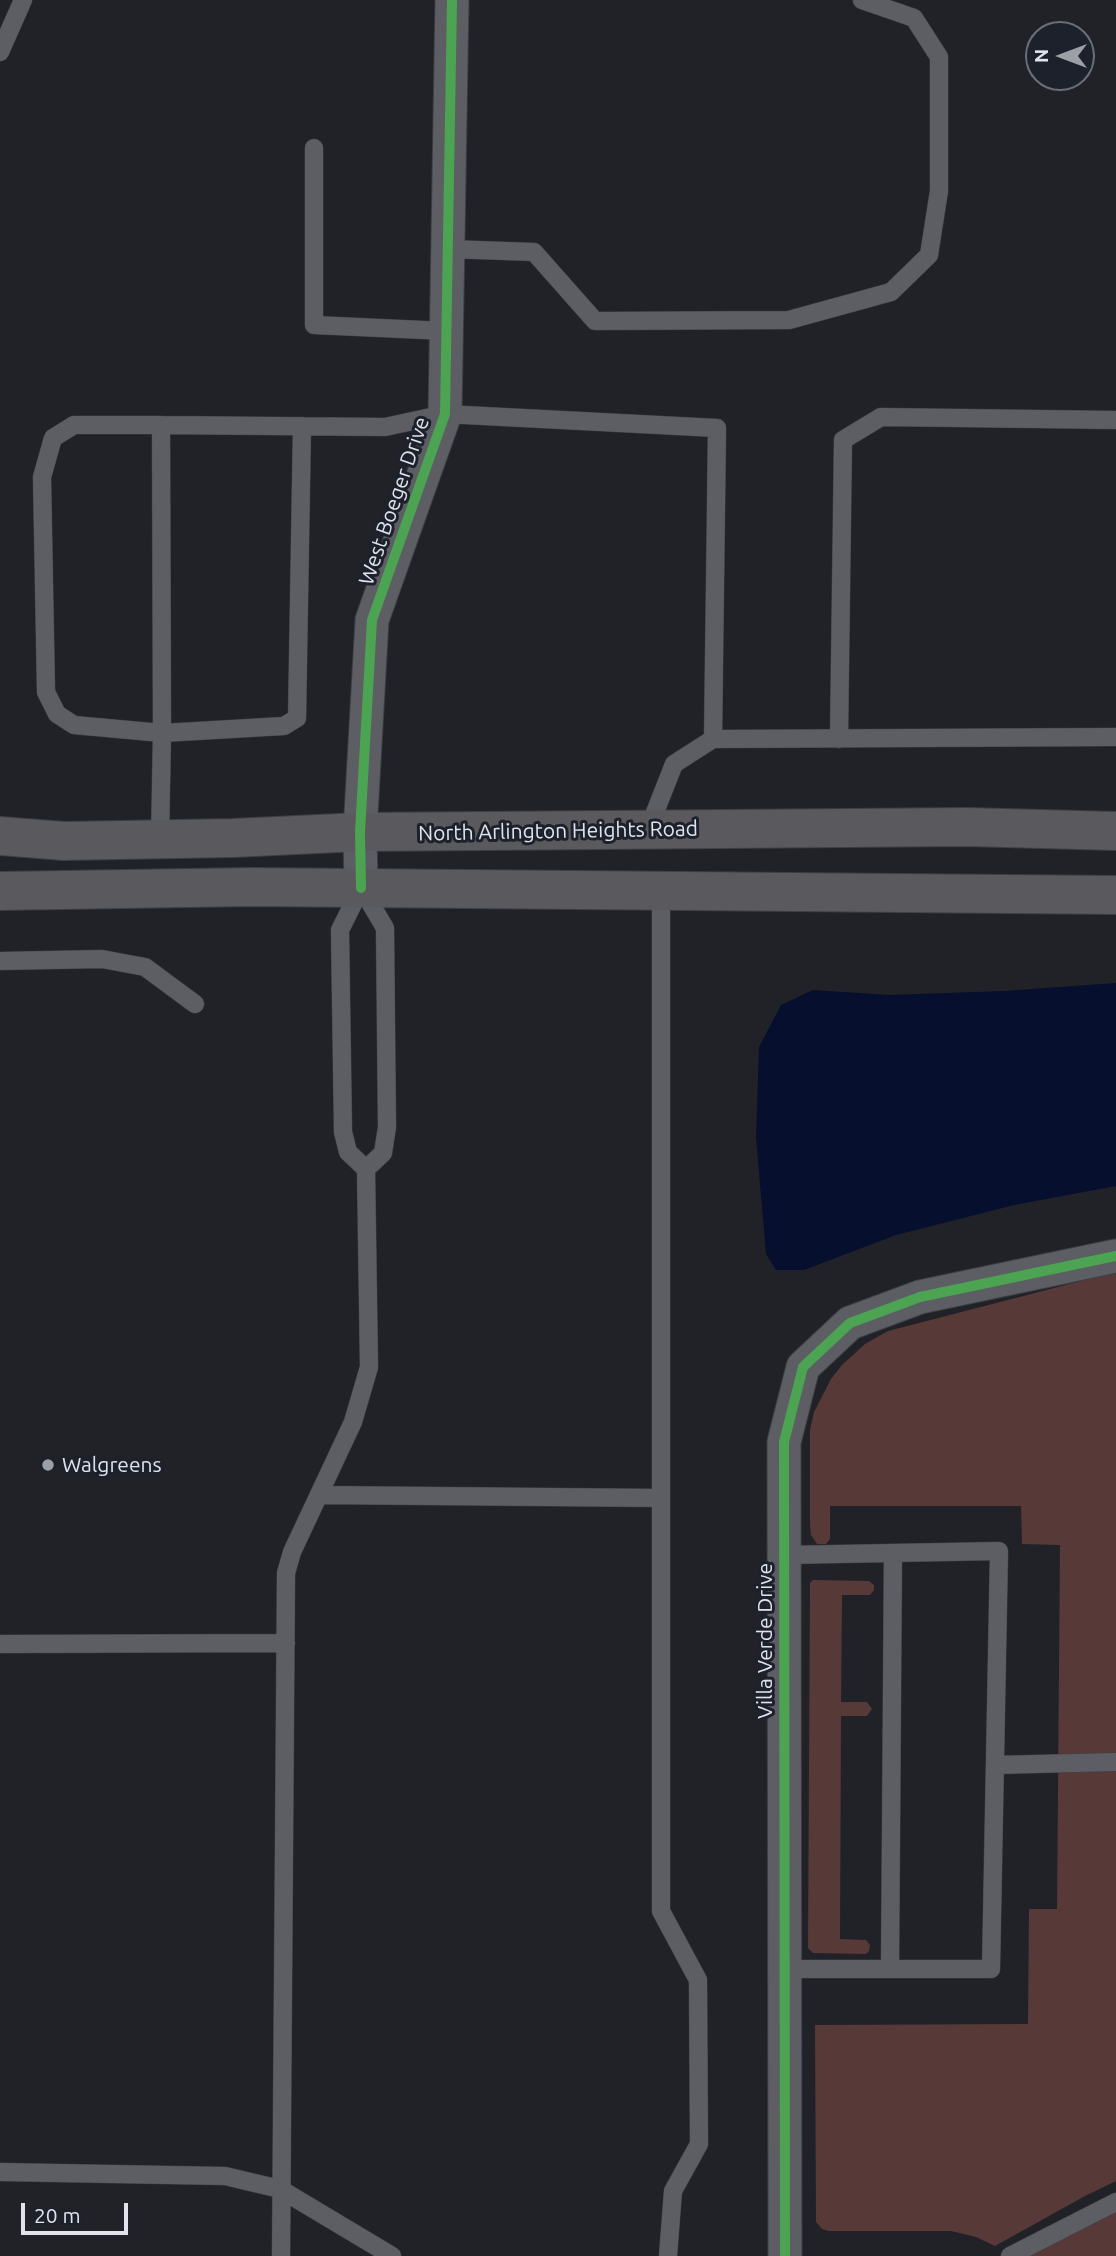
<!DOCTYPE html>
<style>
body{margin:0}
#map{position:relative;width:1116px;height:2256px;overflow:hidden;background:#202228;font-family:Ubuntu,sans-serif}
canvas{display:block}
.north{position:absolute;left:1025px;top:21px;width:70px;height:70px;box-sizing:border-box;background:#1c212c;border:2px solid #6a6f78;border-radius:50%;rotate:270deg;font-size:19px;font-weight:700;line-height:28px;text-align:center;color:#e0e3eb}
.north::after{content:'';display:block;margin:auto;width:24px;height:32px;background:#9d9fa7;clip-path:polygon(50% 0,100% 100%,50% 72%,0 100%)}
.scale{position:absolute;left:21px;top:2203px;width:107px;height:32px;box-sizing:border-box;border:4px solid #e0e3eb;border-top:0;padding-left:9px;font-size:21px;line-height:24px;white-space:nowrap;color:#e0e3eb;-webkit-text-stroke:5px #1c212c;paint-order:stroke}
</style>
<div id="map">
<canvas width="1116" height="2256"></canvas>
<div class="north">N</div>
<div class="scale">20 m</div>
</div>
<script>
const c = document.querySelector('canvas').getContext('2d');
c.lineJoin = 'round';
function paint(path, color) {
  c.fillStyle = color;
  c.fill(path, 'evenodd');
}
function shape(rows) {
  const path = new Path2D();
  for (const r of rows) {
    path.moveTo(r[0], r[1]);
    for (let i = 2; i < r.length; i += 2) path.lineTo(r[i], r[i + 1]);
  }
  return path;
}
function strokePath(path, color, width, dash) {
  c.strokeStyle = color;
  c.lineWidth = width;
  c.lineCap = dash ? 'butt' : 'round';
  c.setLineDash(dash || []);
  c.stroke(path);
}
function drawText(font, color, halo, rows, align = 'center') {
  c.font = font + ' Ubuntu,sans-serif';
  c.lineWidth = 6;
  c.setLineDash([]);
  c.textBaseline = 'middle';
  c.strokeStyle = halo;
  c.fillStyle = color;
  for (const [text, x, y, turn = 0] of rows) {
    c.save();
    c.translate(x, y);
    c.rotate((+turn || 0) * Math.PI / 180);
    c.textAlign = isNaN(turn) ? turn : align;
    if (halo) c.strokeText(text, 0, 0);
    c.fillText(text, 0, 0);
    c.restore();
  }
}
const green = shape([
 [1116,1272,1116,2181,1085,2196,995,2246,976,2237,951,2231,829,2231,822,2229,816,2222,815,2025,1028,2024,1029,1909,1057,1909,1060,1545,1022,1544,1021,1506,830,1506,830,1539,826,1544,817,1544,811,1535,810,1525,810,1430,814,1412,831,1379,842,1365,865,1344,888,1331],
 [813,1580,869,1581,874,1585,874,1590,870,1595,842,1595,841,1702,867,1702,872,1709,867,1716,841,1716,840,1939,866,1940,870,1945,869,1951,866,1954,813,1953,808,1948,810,1583],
 [1116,2211,1116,2256,1025,2256]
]);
const water = shape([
 [1116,983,1116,1186,1014,1205,896,1235,804,1270,776,1270,766,1254,756,1137,759,1047,781,1005,813,990,889,995,1004,991]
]);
const lane = shape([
 [0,52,23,0],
 [314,148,314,325,446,331],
 [448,249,534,252,595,321,789,320,891,292,929,255,939,191,939,57,914,18,862,0],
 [161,425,162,733,74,725,57,714,46,692,42,477,53,438,74,425,161,425,385,427,445,414,717,428,713,739,674,764,648,830],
 [713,739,1116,737],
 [839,739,843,440,881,417,1116,420],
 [160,839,162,733,284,726,297,718,302,426],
 [362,889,385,928,387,1127,383,1153,366,1169],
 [661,892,661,1911,698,1980,699,2144,673,2191,668,2256],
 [0,961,102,959,145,967,195,1004],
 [319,1495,660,1498],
 [784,1555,999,1551,991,1969,784,1969],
 [0,1644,286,1643],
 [995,1765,1116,1762],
 [890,1969,893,1553],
 [0,2172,225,2176,280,2189,392,2256],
 [281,2256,286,1573,292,1552,353,1422,369,1367,366,1169,348,1152,343,1132,340,930,361,888],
 [1010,2256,1116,2202]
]);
const street = shape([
 [361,888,360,832,372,620,445,414,452,0],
 [785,2256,784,1442,803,1367,850,1323,920,1297,1116,1256]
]);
const secondary = shape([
 [0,836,64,841,233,838,360,832,967,827,1116,831],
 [0,891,251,887,1116,895]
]);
const cycleway = shape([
 [361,888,360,832,372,620,445,414,452,0],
 [785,2256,784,1442,803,1367,850,1323,920,1297,1116,1256]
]);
const markers = [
 [48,1465,7,"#9d9fa7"]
];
const streetNames = [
 ["West Boeger Drive",394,501,-71],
 ["North Arlington Heights Road",558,831,-1],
 ["Villa Verde Drive",765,1641,-90]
];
const poiNames = [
 ["Walgreens",62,1465]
];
paint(green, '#573a38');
paint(water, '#060f2e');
strokePath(lane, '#3d3f45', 19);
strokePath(street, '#3d3f45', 35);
strokePath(secondary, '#3d3f45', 40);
strokePath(lane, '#5c5e63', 18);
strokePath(street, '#5c5e63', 33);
strokePath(secondary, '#5a595d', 38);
strokePath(cycleway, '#4ca352', 10);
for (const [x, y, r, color] of markers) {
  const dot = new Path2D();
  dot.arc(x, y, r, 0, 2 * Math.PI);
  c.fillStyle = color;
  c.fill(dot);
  strokePath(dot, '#1c212c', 2.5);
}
drawText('21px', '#e0e3eb', '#1c212c', streetNames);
drawText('21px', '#e0e3eb', '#1c212c', poiNames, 'left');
</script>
